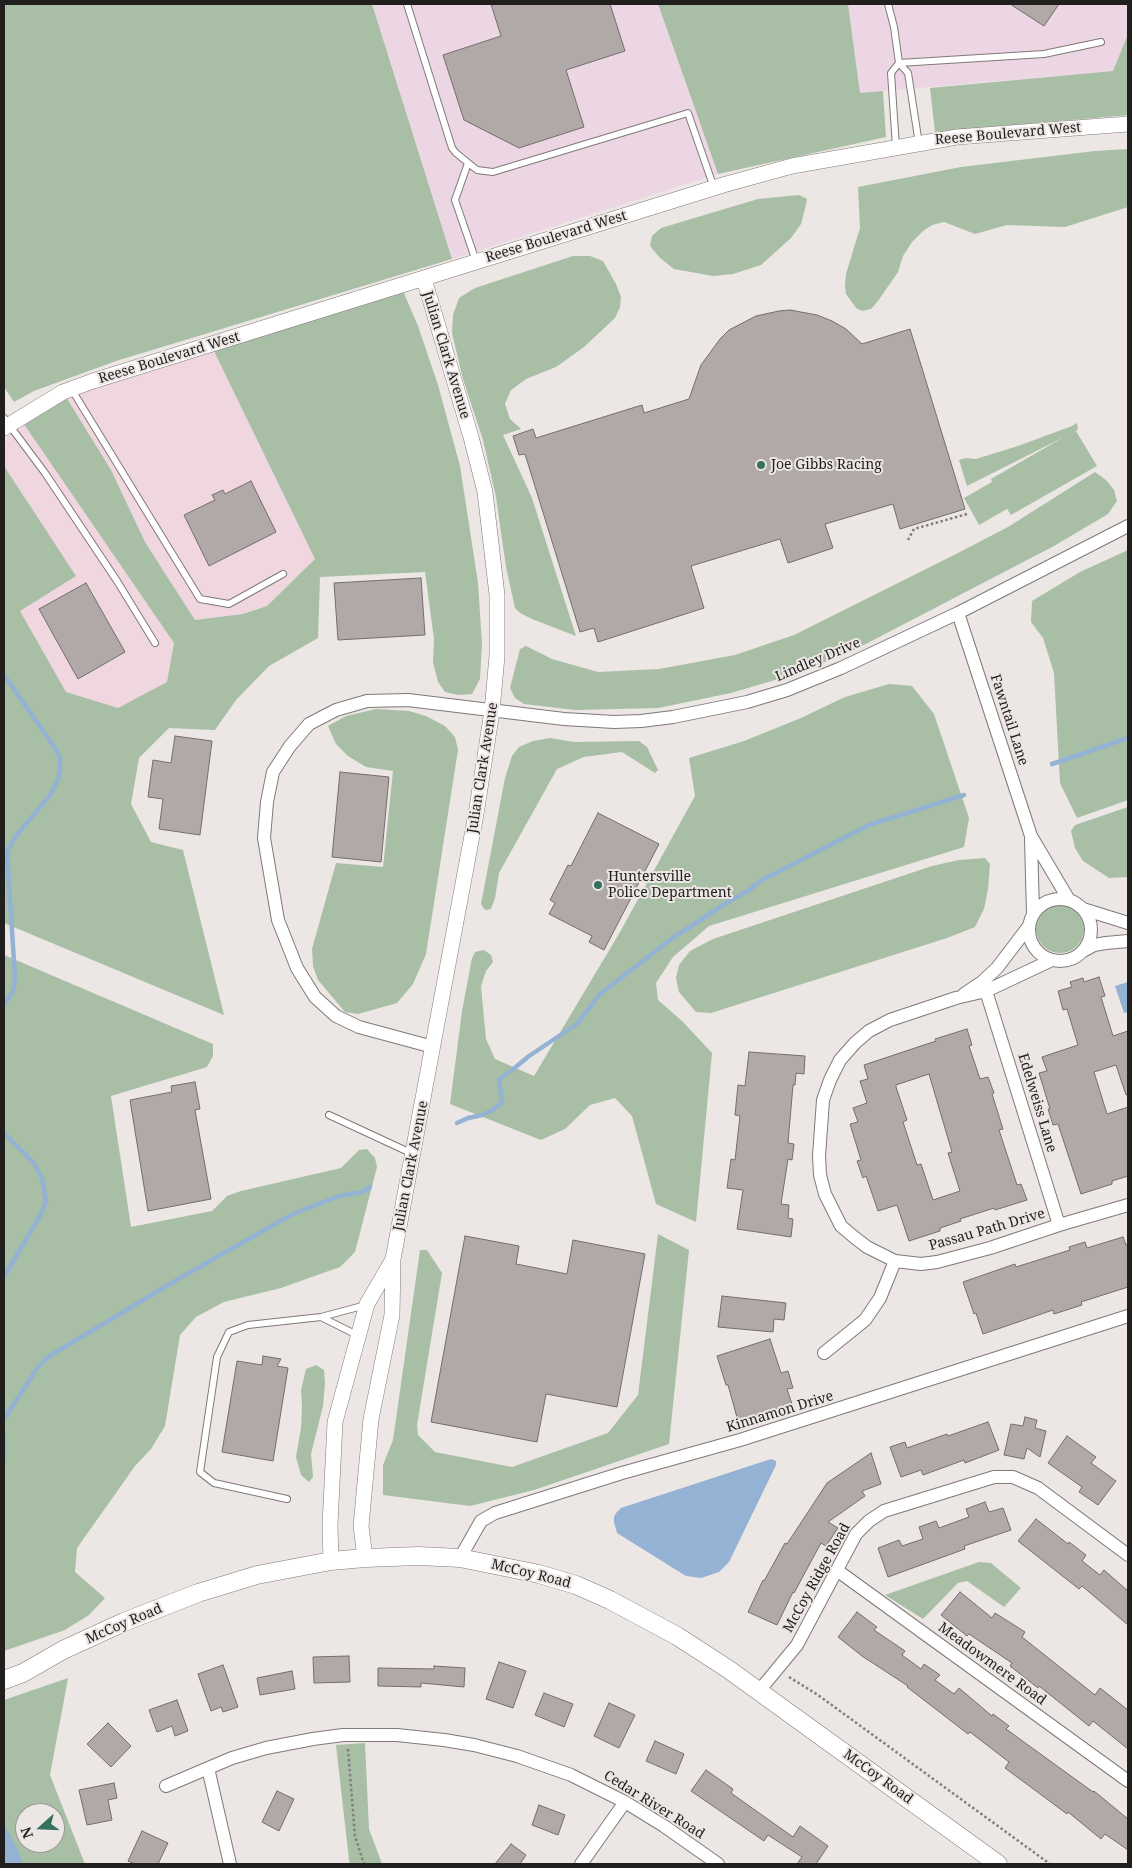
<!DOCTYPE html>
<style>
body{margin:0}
#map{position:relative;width:1132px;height:1868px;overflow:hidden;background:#ece6e4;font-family:"Noto Serif",serif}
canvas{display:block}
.frame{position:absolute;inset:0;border:5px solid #211f1e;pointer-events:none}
.north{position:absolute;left:15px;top:1803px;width:50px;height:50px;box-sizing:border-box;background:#ece6e4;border:1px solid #9b9695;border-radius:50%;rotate:250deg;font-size:14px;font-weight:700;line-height:20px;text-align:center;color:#211f1e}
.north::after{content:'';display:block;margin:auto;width:18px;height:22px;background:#34725f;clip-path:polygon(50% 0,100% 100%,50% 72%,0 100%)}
</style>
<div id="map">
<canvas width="1132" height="1868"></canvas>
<div class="frame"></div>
<div class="north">N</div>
</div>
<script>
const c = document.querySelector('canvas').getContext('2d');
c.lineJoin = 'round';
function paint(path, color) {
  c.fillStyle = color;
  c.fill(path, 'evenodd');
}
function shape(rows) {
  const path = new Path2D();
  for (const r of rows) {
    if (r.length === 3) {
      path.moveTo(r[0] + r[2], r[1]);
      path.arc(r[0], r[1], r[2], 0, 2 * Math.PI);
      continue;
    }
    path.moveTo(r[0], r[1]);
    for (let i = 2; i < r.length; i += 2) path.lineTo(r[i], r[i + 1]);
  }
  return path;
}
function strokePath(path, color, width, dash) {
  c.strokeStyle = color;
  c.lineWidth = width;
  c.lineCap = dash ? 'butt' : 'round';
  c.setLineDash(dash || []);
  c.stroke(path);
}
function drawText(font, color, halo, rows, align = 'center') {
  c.font = font + ' "Noto Serif",serif';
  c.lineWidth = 4;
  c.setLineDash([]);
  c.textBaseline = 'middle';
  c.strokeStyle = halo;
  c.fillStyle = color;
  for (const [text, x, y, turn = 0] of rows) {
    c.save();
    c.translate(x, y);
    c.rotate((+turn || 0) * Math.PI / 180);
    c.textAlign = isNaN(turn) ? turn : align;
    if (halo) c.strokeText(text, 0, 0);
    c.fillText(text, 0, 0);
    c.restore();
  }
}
const commercial = shape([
 [211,345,315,559,267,606,243,614,195,620,145,542,111,470,63,392],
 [19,417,174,643,167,682,118,708,66,693,20,611,76,576,4,466,4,444]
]);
const industrial = shape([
 [372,4,658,4,718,174,452,259],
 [848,4,1128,4,1128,34,1113,71,860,93]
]);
const green = shape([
 [4,4,372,4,452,259,116,361,34,391,14,402,4,387],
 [658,4,848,4,860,93,883,91,886,137,718,174],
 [1128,34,1128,115,935,132,930,88,1113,71],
 [1128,149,1128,207,1065,227,1007,225,975,234,944,222,932,225,923,231,912,242,903,256,898,272,878,301,871,309,862,311,856,308,846,294,845,286,846,274,860,228,858,187,961,167,1095,151],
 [799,195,807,199,805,209,801,224,791,238,761,265,733,274,713,276,674,269,660,258,650,246,652,236,661,228,758,199],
 [573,256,590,256,603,261,616,284,621,297,620,307,615,318,584,347,556,367,526,379,511,390,505,404,510,419,521,429,503,435,532,498,576,636,532,619,520,613,515,608,506,567,496,497,483,440,463,379,452,333,453,315,459,298,475,288],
 [401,286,418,326,438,385,460,466,478,583,482,644,480,679,472,694,458,695,445,692,438,682,433,662,434,639,425,572,320,577,318,638,269,666,236,700,215,730,169,728,139,758,131,804,151,842,183,850,224,1015,4,923,4,466,76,576,20,611,66,692,118,708,167,682,174,643,19,417,63,392,111,470,145,542,195,620,243,614,267,606,315,559,211,345],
 [1077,423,1078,429,1076,431,1097,466,1011,515,1007,509,979,525,964,498,992,482,991,479,1064,437,967,486,959,460,966,458,976,459,1018,446,1072,426],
 [1095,472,1106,480,1114,490,1117,501,1108,514,1054,546,858,648,799,673,731,693,658,708,575,710,524,704,515,698,510,688,520,649,526,646,552,659,598,672,659,669,735,655,794,635,958,553,1008,527],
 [1128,550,1128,800,1077,818,1060,783,1054,673,1043,638,1031,622,1032,601,1080,572],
 [889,684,912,686,934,714,969,818,964,847,709,926,673,957,656,983,658,1000,682,1021,712,1053,696,1222,656,1204,632,1116,615,1098,590,1105,565,1129,541,1140,450,1104,462,1011,472,958,475,952,484,950,491,955,493,962,486,971,481,986,486,1039,495,1059,534,1076,620,932,695,796,689,758,744,741,801,718,845,697],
 [376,709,409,711,426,716,445,726,455,737,458,750,426,954,413,984,397,1003,358,1014,345,1012,318,980,313,966,312,949,336,863,383,867,393,771,366,767,348,756,336,744,328,726,346,716],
 [550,738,574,742,639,741,647,747,658,770,655,773,622,752,584,757,557,769,499,873,495,898,491,909,485,910,481,904,505,778,512,756,519,747,533,741],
 [1128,807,1128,877,1109,878,1083,861,1075,848,1071,831,1075,825],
 [985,858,990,864,988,889,984,909,975,927,947,938,711,1013,696,1012,679,992,676,978,679,965,690,951,713,939,932,866,959,860],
 [1060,929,24],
 [4,955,213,1044,213,1056,207,1067,111,1096,131,1227,212,1211,227,1196,241,1191,341,1168,359,1150,367,1149,375,1158,377,1167,355,1252,340,1267,281,1288,224,1302,196,1317,180,1335,165,1426,151,1449,135,1466,77,1548,75,1572,105,1598,89,1615,65,1630,4,1651],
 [658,1234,689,1250,669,1444,534,1490,470,1506,383,1495,383,1465,393,1440,420,1250,427,1250,442,1273,417,1425,418,1435,435,1452,512,1467,608,1433,638,1395],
 [316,1365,324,1370,325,1383,323,1406,311,1454,313,1477,309,1482,301,1475,296,1457,301,1428,302,1407,301,1390,306,1369],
 [979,1562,991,1563,1021,1588,1004,1607,967,1581,958,1583,923,1619,885,1595],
 [68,1678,50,1775,85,1864,4,1864,4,1700],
 [25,1813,55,1813,55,1843,25,1843],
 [365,1743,369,1829,382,1864,350,1864,349,1860,336,1745]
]);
const water = shape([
 [1128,982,1128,1012,1124,1013,1115,986],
 [771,1459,776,1461,776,1465,729,1562,719,1572,701,1578,686,1576,617,1533,614,1522,614,1517,616,1513,621,1508],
 [4,1827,9,1833,19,1852,22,1864,4,1864]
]);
const stream = shape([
 [4,675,55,748,60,758,60,769,58,780,51,794,15,837,7,852,15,978,13,991,4,1005],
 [1052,764,1128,738],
 [457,1123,468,1118,482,1115,493,1110,502,1102,499,1079,511,1071,529,1056,577,1024,599,995,671,939,728,902,748,891,762,880,869,825,964,795],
 [4,1133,33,1162,42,1178,46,1201,41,1214,4,1277],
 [4,1419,38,1367,48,1357,180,1278,291,1215,318,1204,339,1196,362,1192,370,1187],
 [4,1437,4,1458]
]);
const building = shape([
 [491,4,610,4,625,51,566,70,584,127,519,148,464,120,443,55,501,36,491,4],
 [1010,4,1059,4,1044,26,1010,4],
 [790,310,817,315,832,321,846,329,862,344,910,329,965,509,900,529,893,504,825,524,833,548,788,563,780,539,691,566,704,608,598,642,594,628,580,632,525,454,519,455,513,436,533,429,536,438,642,405,644,413,689,399,701,365,720,339,729,330,756,316,779,311,790,310],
 [251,481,276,532,209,566,184,515,215,500,212,495,223,490,225,494,251,481],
 [421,578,425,635,338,640,334,583,421,578],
 [86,583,125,652,78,679,39,609,86,583],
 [175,736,212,741,200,835,159,829,163,799,148,797,153,760,171,763,175,736],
 [340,772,389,777,381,862,332,857,340,772],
 [598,813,659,844,604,950,589,942,592,936,549,914,555,903,550,900,568,865,571,866,598,813],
 [1099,977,1105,996,1101,997,1113,1036,1128,1031,1128,1095,1126,1095,1116,1065,1094,1072,1107,1114,1128,1107,1128,1176,1112,1181,1112,1184,1081,1194,1058,1124,1053,1125,1048,1109,1050,1109,1039,1073,1047,1071,1042,1057,1078,1045,1067,1009,1063,1010,1058,991,1072,987,1070,982,1083,978,1084,982,1099,977],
 [967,1029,972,1045,969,1046,980,1079,988,1077,994,1093,992,1094,1003,1129,999,1130,1017,1185,1021,1184,1027,1200,995,1210,994,1208,960,1219,961,1221,940,1228,940,1231,909,1241,897,1205,878,1211,866,1176,863,1178,857,1161,861,1160,850,1124,858,1122,853,1108,867,1103,860,1081,868,1079,864,1065,936,1041,935,1039,967,1029],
 [929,1074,952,1152,948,1153,960,1191,933,1200,921,1164,917,1165,903,1122,907,1120,896,1087,896,1085,929,1074],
 [749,1052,805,1056,804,1074,796,1073,795,1085,793,1085,788,1143,794,1144,792,1160,788,1159,781,1204,789,1205,788,1218,793,1219,791,1237,737,1229,743,1190,727,1188,731,1159,735,1160,740,1116,735,1115,738,1085,745,1086,749,1052],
 [195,1082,200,1109,195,1110,211,1199,148,1211,130,1100,172,1092,171,1086,195,1082],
 [465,1236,519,1246,516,1264,567,1274,573,1240,645,1254,617,1407,546,1394,537,1442,431,1422,465,1236],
 [1123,1237,1126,1245,1128,1244,1128,1287,1081,1302,1082,1305,1054,1314,1053,1310,983,1334,976,1313,974,1314,963,1282,1015,1264,1016,1267,1070,1250,1069,1247,1085,1242,1087,1248,1123,1237],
 [722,1296,786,1303,784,1320,774,1319,773,1332,718,1327,722,1296],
 [770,1339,781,1373,788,1371,793,1388,787,1389,792,1404,738,1421,728,1385,726,1385,717,1356,770,1339],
 [263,1356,281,1359,277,1366,288,1368,273,1461,222,1452,237,1361,262,1365,263,1356],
 [1025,1417,1037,1420,1035,1428,1046,1431,1040,1457,1027,1448,1024,1459,1004,1455,1011,1424,1023,1426,1025,1417],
 [988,1422,999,1450,965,1463,964,1460,923,1475,921,1470,901,1477,890,1447,905,1442,907,1448,947,1434,948,1436,988,1422],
 [1067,1436,1096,1457,1091,1463,1116,1481,1098,1505,1079,1492,1082,1487,1048,1463,1067,1436],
 [871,1453,881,1484,862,1491,865,1496,828,1522,838,1528,826,1546,821,1543,794,1593,793,1592,777,1625,748,1612,763,1580,764,1581,785,1543,787,1544,827,1483,871,1453],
 [985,1502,989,1512,1003,1508,1011,1530,964,1546,965,1549,888,1577,878,1548,899,1540,902,1546,923,1539,919,1527,936,1521,939,1528,969,1517,966,1509,985,1502],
 [1036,1519,1068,1544,1069,1542,1086,1555,1082,1561,1100,1575,1104,1570,1128,1591,1128,1625,1082,1586,1079,1589,1018,1541,1036,1519],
 [960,1592,992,1618,995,1613,1025,1632,1022,1637,1095,1695,1100,1688,1128,1710,1128,1749,1093,1721,1089,1726,1039,1686,1038,1688,1010,1666,1012,1663,969,1634,967,1636,941,1615,960,1592],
 [857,1612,877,1627,874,1630,905,1651,902,1655,921,1669,924,1664,940,1675,935,1680,954,1694,959,1688,992,1716,993,1714,1009,1726,1006,1729,1093,1792,1094,1791,1128,1819,1128,1850,1105,1834,1101,1839,1068,1812,1067,1814,1005,1768,1009,1762,970,1732,968,1734,907,1687,908,1686,862,1656,838,1637,857,1612],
 [349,1656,350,1682,314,1683,313,1657,349,1656],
 [499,1662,526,1671,513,1708,486,1699,499,1662],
 [223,1665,238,1707,223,1712,221,1707,211,1711,198,1674,223,1665],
 [434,1666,465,1668,464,1687,421,1683,421,1687,378,1686,378,1668,434,1669,434,1666],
 [292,1671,295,1689,260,1695,257,1678,292,1671],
 [544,1693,573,1704,564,1727,535,1715,544,1693],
 [177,1700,188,1731,175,1736,172,1726,157,1732,149,1710,177,1700],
 [609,1703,635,1715,619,1748,594,1736,609,1703],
 [108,1723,131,1746,111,1767,87,1744,108,1723],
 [655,1741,684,1754,676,1774,646,1761,655,1741],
 [706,1770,733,1789,731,1793,793,1837,800,1826,828,1846,816,1864,797,1864,802,1857,768,1835,764,1841,691,1791,706,1770],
 [114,1783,117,1798,108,1800,112,1820,87,1825,79,1790,114,1783],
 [277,1791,294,1799,279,1831,262,1822,277,1791],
 [539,1805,565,1815,558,1835,532,1825,539,1805],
 [142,1831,168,1843,158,1864,135,1864,128,1861,142,1831],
 [511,1844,526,1855,520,1864,495,1864,511,1844]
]);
const path = shape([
 [908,540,914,529,967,514],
 [789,1677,818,1695,1050,1864],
 [348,1749,355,1836,364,1864]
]);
const service = shape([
 [407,4,452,148,456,153,477,170,493,172,688,113,714,188],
 [888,4,894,27,899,63,1044,54,1101,42],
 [896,147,891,73,899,63,908,73,919,144],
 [468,163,455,200,476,261],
 [72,390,200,599,229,604,283,574],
 [4,418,45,473,117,581,155,643],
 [329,1115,413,1154],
 [357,1335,321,1317,366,1305],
 [287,1499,214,1483,200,1472,217,1357,229,1332,248,1325,321,1317]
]);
const minor = shape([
 [958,613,1031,836,1069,900],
 [1031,839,1033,914],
 [1060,930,31],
 [1083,909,1128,923],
 [1083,951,1094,945,1106,943,1128,941],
 [1052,960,986,991,956,998,890,1020,869,1031,855,1043,840,1060,830,1080,823,1100,819,1156,820,1175,825,1194,841,1226,854,1237,867,1247,895,1261,921,1264,937,1262,990,1248,1059,1225,1128,1205],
 [986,991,1059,1225],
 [964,994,982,982,997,968,1029,926],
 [433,1047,359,1027,336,1016,315,997,297,968,278,920,264,838,267,802,273,772,290,746,309,724,336,710,367,701,408,700,564,719,614,722,641,721,673,717,747,702,787,690,841,668,958,613,1128,526],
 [824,1353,865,1320,880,1298,895,1261],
 [460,1558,481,1521,495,1513,622,1473,740,1440,1128,1316],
 [838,1571,1128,1781],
 [759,1691,797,1645,856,1534,869,1521,884,1511,994,1477,1013,1477,1038,1488,1128,1555],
 [208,1768,230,1864],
 [166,1786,232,1758,266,1748,313,1739,343,1735,397,1735,444,1740,474,1745,517,1756,571,1775,625,1802,664,1826,718,1864],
 [581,1864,625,1802]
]);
const tertiary = shape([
 [4,428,63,392,93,381,723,185,792,166,957,137,1128,124],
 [365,1558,361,1526,371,1419,392,1315,393,1259,476,814,492,711,497,656,497,595,485,492,471,437,424,279],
 [331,1561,330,1525,335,1422,367,1304,392,1261]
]);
const secondary = shape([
 [4,1680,23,1673,63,1650,124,1622,198,1593,257,1575,331,1561,365,1558,419,1556,460,1558,539,1574,576,1585,610,1600,677,1636,728,1669,998,1864]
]);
const markers = [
 [761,465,5,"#34725f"],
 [598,885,5,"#34725f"]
];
const streetNames = [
 ["Reese Boulevard West",1008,134,-5],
 ["Reese Boulevard West",556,237,-17],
 ["Julian Clark Avenue",446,355,73],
 ["Reese Boulevard West",169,358,-17],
 ["Lindley Drive",818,660,-23],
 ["Fawntail Lane",1009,720,72],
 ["Julian Clark Avenue",483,768,-81],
 ["Edelweiss Lane",1037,1103,73],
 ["Julian Clark Avenue",411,1166,-79],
 ["Passau Path Drive",987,1230,-16],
 ["Kinnamon Drive",780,1412,-17],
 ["McCoy Road",531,1574,14],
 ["McCoy Ridge Road",817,1578,-61],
 ["McCoy Road",124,1624,-23],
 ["Meadowmere Road",992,1664,36],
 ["McCoy Road",878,1777,36],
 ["Cedar River Road",654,1805,32]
];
const poiNames = [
 ["Joe Gibbs Racing",771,465],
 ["Huntersville",608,877],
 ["Police Department",608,893]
];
paint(commercial, '#efd6df');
paint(industrial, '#edd6e3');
paint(green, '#a8bfa6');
paint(water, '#94b2d4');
strokePath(stream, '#94b2d4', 4.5);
paint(building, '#b0a9a8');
strokePath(building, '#736e6d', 1);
strokePath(service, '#7f7977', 8);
strokePath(minor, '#7f7977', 14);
strokePath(tertiary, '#7f7977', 16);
strokePath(secondary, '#7f7977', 19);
strokePath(path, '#827e7d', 2.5, [2.5, 2.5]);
strokePath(service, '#fff', 6);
strokePath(minor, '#fff', 12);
strokePath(tertiary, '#fff', 15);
strokePath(secondary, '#fff', 18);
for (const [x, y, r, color] of markers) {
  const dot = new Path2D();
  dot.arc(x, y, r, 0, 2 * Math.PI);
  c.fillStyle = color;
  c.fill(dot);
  strokePath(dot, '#ece6e4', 2);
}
drawText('14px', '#211f1e', '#ece6e4', streetNames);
drawText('14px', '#211f1e', '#ece6e4', poiNames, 'left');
</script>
